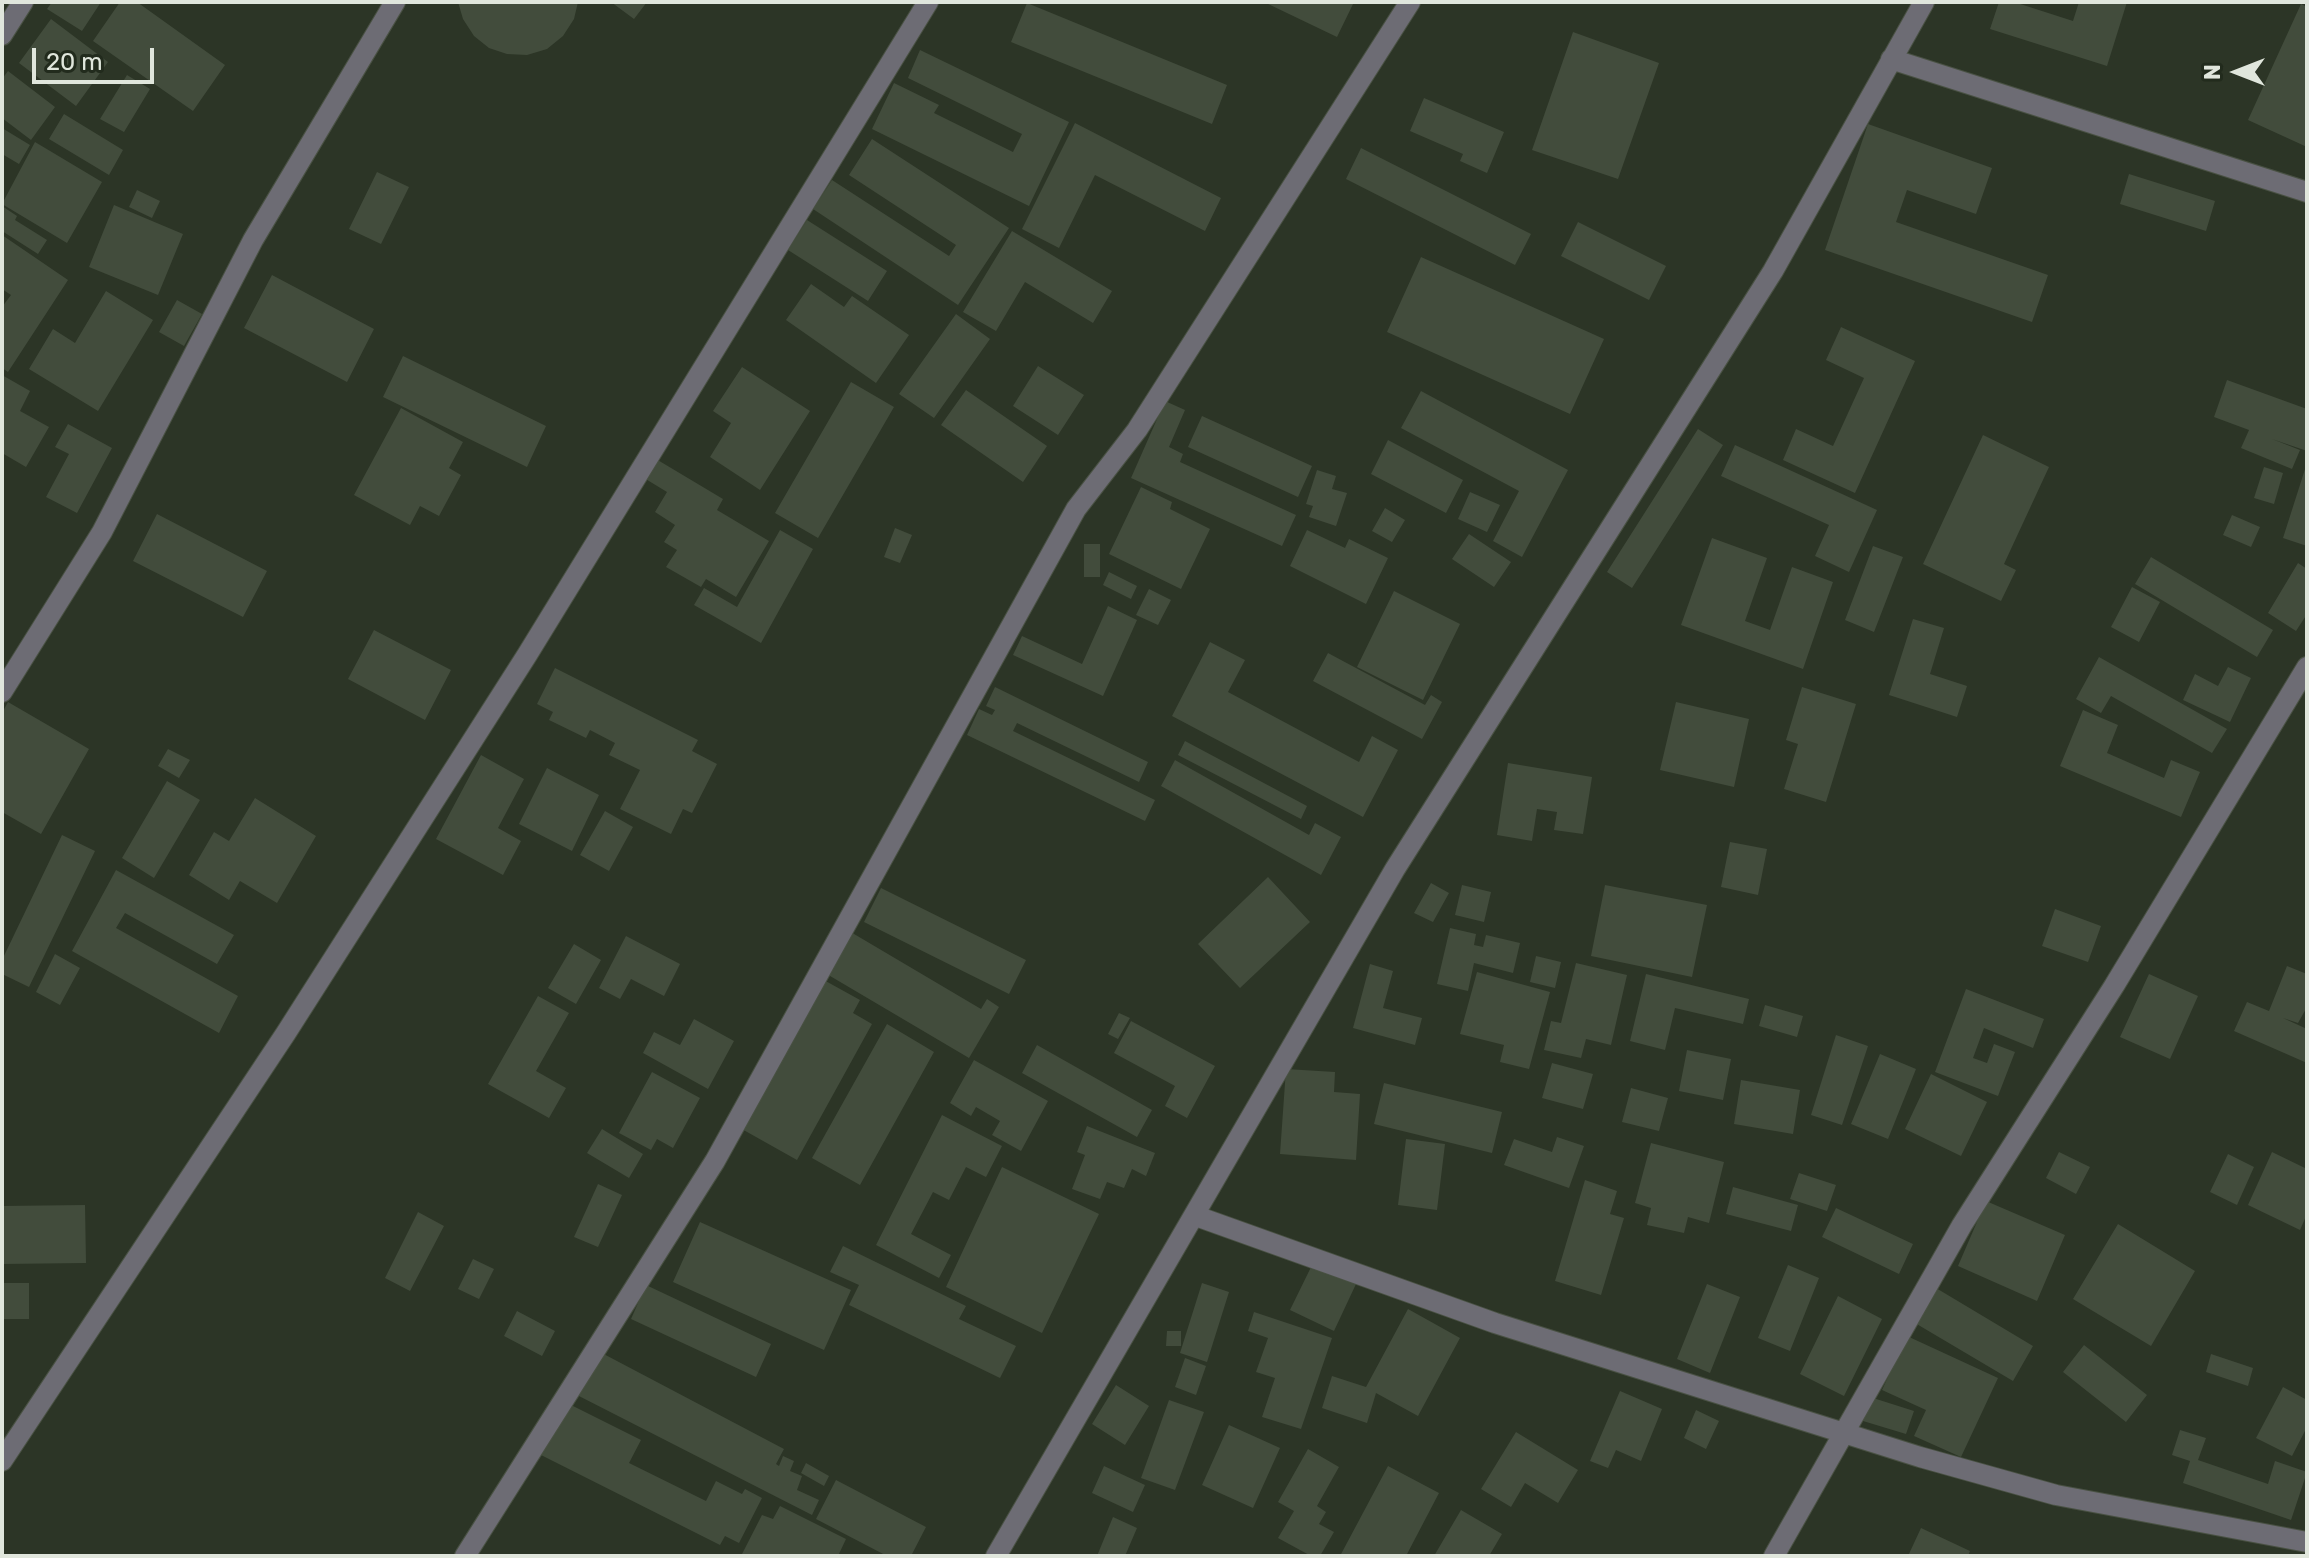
<!DOCTYPE html>
<style>
body{margin:0}
#map{position:relative;width:2309px;height:1558px;overflow:hidden;background:#2c3526;font-family:Rubik,sans-serif}
canvas{display:block}
.frame{position:absolute;inset:0;border:4px solid #e0e6dc;pointer-events:none}
.north{position:absolute;left:2197px;top:32px;width:80px;height:80px;-webkit-text-stroke:6px #222b1d;paint-order:stroke;rotate:270deg;font-size:22px;font-weight:700;line-height:32px;text-align:center;color:#e0e6dc}
.north::after{content:'';display:block;margin:auto;width:28px;height:36px;background:#e0e6dc;clip-path:polygon(50% 0,100% 100%,50% 72%,0 100%)}
.scale{position:absolute;left:32px;top:48px;width:122px;height:36px;box-sizing:border-box;border:4px solid #e0e6dc;border-top:0;padding-left:10px;font-size:24px;line-height:28px;white-space:nowrap;color:#e0e6dc;-webkit-text-stroke:6px #222b1d;paint-order:stroke}
</style>
<div id="map">
<canvas width="2309" height="1558"></canvas>
<div class="frame"></div>
<div class="north">N</div>
<div class="scale">20 m</div>
</div>
<script>
const c = document.querySelector('canvas').getContext('2d');
c.lineJoin = 'round';
function paint(path, color) {
  c.fillStyle = color;
  c.fill(path, 'evenodd');
}
function shape(rows) {
  const path = new Path2D();
  for (const r of rows) {
    path.moveTo(r[0], r[1]);
    for (let i = 2; i < r.length; i += 2) path.lineTo(r[i], r[i + 1]);
  }
  return path;
}
function strokePath(path, color, width, dash) {
  c.strokeStyle = color;
  c.lineWidth = width;
  c.lineCap = dash ? 'butt' : 'round';
  c.setLineDash(dash || []);
  c.stroke(path);
}
const building = shape([
 [52,2,101,2,82,31,47,9],
 [120,2,137,2,225,65,193,111,93,41],
 [458,2,578,2,574,19,563,36,547,49,527,55,507,54,489,48,474,36,463,19],
 [611,2,647,2,634,19],
 [1264,2,1354,2,1337,37],
 [1999,2,2014,2,2073,21,2079,2,2127,2,2107,66,1990,29],
 [1027,3,1227,85,1212,124,1011,42],
 [2301,4,2307,7,2307,147,2248,120],
 [51,19,108,62,76,106,19,63],
 [1573,32,1659,63,1618,179,1532,150],
 [920,50,1069,122,1029,206,872,129,894,83,939,105,934,113,1013,152,1022,134,908,78],
 [8,71,55,107,31,140,2,118,2,79],
 [127,75,150,89,124,132,100,119],
 [1424,98,1504,132,1487,173,1460,161,1463,154,1410,131],
 [64,114,123,150,109,175,49,139],
 [1075,123,1221,198,1205,231,1095,175,1059,248,1022,229],
 [1868,124,1992,168,1976,214,1907,190,1896,222,2048,275,2032,322,1825,250],
 [2,128,30,145,19,164,2,154],
 [872,139,1009,228,958,305,813,209,832,180,949,256,956,245,849,175],
 [35,142,102,182,67,243,2,204],
 [1361,148,1531,234,1515,265,1346,179],
 [377,172,409,187,381,244,349,229],
 [2129,174,2215,201,2206,231,2120,204],
 [137,190,160,201,152,218,129,207],
 [114,205,183,234,158,295,89,267],
 [2,206,17,216,15,220,47,240,38,254,2,231],
 [807,220,887,271,868,301,788,250],
 [1578,222,1666,266,1649,300,1561,256],
 [1012,231,1112,291,1093,323,1025,282,996,331,963,312],
 [2,235,68,280,8,372,2,368,2,307,11,295,2,289],
 [1421,257,1604,339,1570,414,1387,332],
 [272,275,374,329,347,382,244,328],
 [811,284,844,307,852,296,909,335,876,383,786,320],
 [106,291,153,320,98,411,29,369,53,329,75,343],
 [177,300,202,314,184,346,159,332],
 [956,314,990,339,934,418,899,394],
 [1841,327,1915,361,1855,493,1783,460,1796,429,1833,446,1864,378,1826,360],
 [403,356,546,426,527,467,383,397],
 [1038,366,1084,395,1058,435,1013,406],
 [742,367,810,411,760,490,710,457,731,423,713,411],
 [2,375,30,391,20,411,49,427,26,467,2,453],
 [2227,380,2307,409,2307,451,2272,439,2300,450,2292,469,2241,448,2249,430,2214,417],
 [851,382,894,407,818,538,775,513],
 [966,390,1047,446,1023,482,941,425],
 [1421,391,1568,470,1522,557,1493,541,1519,491,1401,428],
 [1165,401,1185,410,1169,447,1183,454,1180,462,1296,515,1282,546,1131,478],
 [401,408,463,442,449,468,461,475,439,516,420,506,410,525,354,495],
 [1202,416,1312,466,1298,497,1188,447],
 [68,424,112,448,77,513,46,497,69,454,55,447],
 [1698,429,1723,445,1632,588,1607,572],
 [1983,435,2049,467,2004,564,2016,570,2001,601,1923,564],
 [1388,440,1463,480,1446,513,1371,474],
 [1735,445,1877,510,1849,572,1815,556,1829,525,1721,476],
 [656,459,723,499,717,510,769,541,736,597,706,579,701,587,666,567,677,550,664,542,675,525,655,512,667,492,644,478],
 [2306,466,2307,466,2307,546,2283,538],
 [2264,467,2283,473,2274,504,2254,498],
 [1317,470,1336,476,1332,489,1347,493,1336,526,1309,517,1313,506,1306,504],
 [1141,487,1172,502,1170,509,1210,529,1181,589,1109,554],
 [1470,492,1500,505,1487,532,1458,519],
 [1385,508,1405,520,1392,542,1372,531],
 [157,514,267,571,243,617,133,561],
 [2232,515,2260,527,2251,547,2223,535],
 [895,528,912,535,900,563,884,557],
 [780,530,813,549,761,643,694,605,704,588,737,607],
 [1307,530,1345,548,1349,539,1388,558,1366,604,1290,566],
 [1469,534,1511,562,1494,587,1452,559],
 [1712,538,1767,558,1745,621,1770,630,1792,567,1833,582,1803,669,1681,625],
 [1084,544,1100,544,1100,577,1084,577],
 [1873,546,1903,557,1874,632,1845,620],
 [2151,557,2273,630,2257,657,2135,584],
 [2298,563,2307,569,2307,614,2296,631,2268,613],
 [1109,572,1137,586,1131,599,1103,585],
 [2132,587,2160,602,2139,642,2111,627],
 [1149,589,1171,600,1158,625,1136,615],
 [1394,591,1460,624,1423,700,1357,667],
 [1108,606,1137,620,1103,696,1013,655,1022,636,1082,664],
 [1913,619,1944,628,1930,674,1967,686,1957,717,1889,695],
 [374,630,451,670,425,720,348,679],
 [1210,642,1245,660,1228,692,1359,762,1372,736,1398,750,1363,817,1172,716],
 [1328,653,1425,705,1431,695,1442,702,1422,739,1313,681],
 [2099,657,2227,729,2212,753,2111,696,2101,713,2076,699],
 [2228,667,2251,678,2230,722,2183,700,2195,674,2218,686],
 [555,668,698,740,692,751,717,764,692,813,683,809,671,834,620,809,640,770,609,755,615,743,590,730,586,738,549,720,553,712,537,704],
 [995,687,1148,762,1139,782,1017,723,1013,731,1155,800,1145,821,967,735,979,709,992,715,995,710,986,706],
 [1802,687,1856,704,1826,802,1784,789,1798,744,1786,740],
 [8,702,89,749,41,834,2,812,2,713],
 [1676,702,1749,719,1734,787,1660,770],
 [2083,710,2118,725,2107,753,2164,778,2171,760,2200,772,2181,817,2060,766],
 [1185,741,1307,806,1301,819,1178,755],
 [168,749,190,760,179,778,158,766],
 [481,755,524,779,498,828,521,841,503,875,436,839],
 [1175,760,1309,835,1315,823,1341,837,1321,875,1161,786],
 [1508,763,1592,777,1583,834,1554,830,1557,812,1537,809,1532,841,1497,835],
 [547,768,599,795,572,851,519,824],
 [167,781,200,800,154,878,122,858],
 [255,798,316,836,277,903,240,881,229,900,189,875,214,832,229,841],
 [605,811,633,827,609,871,580,855],
 [62,835,95,851,29,987,2,974,2,960],
 [1730,842,1767,849,1758,895,1721,887],
 [116,870,234,935,217,964,125,913,116,928,238,996,219,1033,72,951],
 [1268,877,1310,922,1240,988,1198,944],
 [1431,883,1449,893,1433,922,1414,913],
 [1462,885,1491,892,1484,922,1455,915],
 [1605,885,1707,905,1692,977,1591,956],
 [881,888,1026,960,1009,994,864,922],
 [2055,909,2101,926,2088,962,2042,946],
 [1450,928,1476,934,1474,945,1483,947,1486,935,1520,943,1513,973,1474,963,1468,991,1437,984],
 [849,931,981,1009,987,999,999,1007,969,1058,825,973],
 [626,936,680,964,664,996,631,979,620,999,599,988],
 [574,944,601,960,576,1004,548,988],
 [55,954,80,968,60,1005,36,992],
 [1536,956,1561,962,1555,988,1530,982],
 [1576,963,1627,975,1611,1045,1586,1039,1581,1058,1544,1050,1551,1021,1561,1023],
 [1370,964,1393,971,1383,1008,1422,1018,1415,1045,1353,1028],
 [2287,966,2307,974,2307,1007,2298,1023,2283,1018,2307,1029,2307,1063,2234,1031,2247,1002,2269,1011],
 [1477,972,1550,992,1529,1069,1500,1062,1504,1045,1460,1034],
 [1646,974,1749,999,1743,1024,1675,1008,1665,1050,1630,1041],
 [2149,974,2198,996,2170,1059,2120,1037],
 [822,979,860,1000,853,1013,872,1024,797,1160,740,1128],
 [1966,989,2044,1019,2033,1048,1984,1028,1973,1058,1987,1063,1994,1044,2015,1052,1998,1096,1935,1072],
 [538,996,569,1013,536,1071,566,1088,549,1118,488,1084],
 [1765,1005,1803,1016,1797,1037,1759,1026],
 [1119,1013,1130,1018,1118,1039,1108,1034],
 [694,1019,734,1041,708,1089,643,1053,654,1032,680,1045],
 [1131,1021,1215,1066,1187,1118,1165,1106,1175,1086,1114,1053],
 [887,1024,934,1052,860,1185,812,1158],
 [1836,1035,1868,1046,1842,1125,1811,1115],
 [1037,1045,1152,1110,1137,1137,1022,1073],
 [1687,1050,1731,1059,1723,1100,1679,1091],
 [1880,1054,1916,1069,1888,1139,1851,1124],
 [974,1060,1048,1101,1021,1151,992,1135,1000,1121,976,1107,971,1116,950,1103],
 [1552,1063,1593,1074,1583,1109,1542,1098],
 [1286,1069,1335,1072,1334,1092,1360,1094,1356,1160,1280,1154],
 [652,1072,700,1098,673,1148,657,1139,651,1150,619,1133],
 [1931,1074,1987,1102,1961,1156,1905,1129],
 [1741,1080,1800,1090,1793,1134,1734,1124],
 [1384,1083,1502,1112,1492,1153,1374,1124],
 [1631,1088,1668,1098,1659,1131,1622,1122],
 [942,1115,1002,1146,986,1177,966,1167,949,1200,933,1192,911,1234,951,1255,939,1278,876,1245],
 [1087,1126,1155,1153,1146,1176,1132,1169,1124,1188,1107,1182,1100,1199,1072,1189,1085,1155,1077,1152],
 [602,1129,643,1154,629,1178,587,1153],
 [1557,1137,1584,1146,1569,1188,1504,1165,1514,1139,1552,1152],
 [1406,1139,1445,1144,1437,1210,1398,1205],
 [1651,1143,1724,1162,1709,1223,1688,1217,1684,1233,1647,1225,1651,1208,1635,1203],
 [2059,1152,2090,1167,2076,1194,2046,1178],
 [2272,1152,2307,1169,2307,1214,2300,1230,2248,1205],
 [2228,1154,2254,1167,2237,1205,2210,1192],
 [1002,1167,1099,1214,1042,1333,946,1287],
 [1799,1173,1836,1185,1827,1211,1790,1199],
 [1585,1180,1617,1191,1610,1214,1624,1218,1601,1295,1555,1281],
 [598,1184,622,1195,598,1247,574,1237],
 [1733,1187,1798,1205,1791,1231,1726,1214],
 [1986,1201,2065,1235,2037,1301,1958,1266],
 [85,1205,86,1263,2,1264,2,1206],
 [1836,1208,1913,1244,1899,1274,1822,1237],
 [418,1212,444,1226,410,1291,385,1278],
 [700,1222,851,1290,824,1350,673,1282],
 [2118,1224,2195,1271,2151,1346,2073,1299],
 [843,1246,966,1306,959,1319,1016,1346,1000,1378,849,1305,859,1285,830,1272],
 [473,1259,494,1269,479,1299,458,1289],
 [1313,1263,1356,1284,1334,1331,1290,1310],
 [1788,1265,1819,1278,1790,1351,1758,1338],
 [2,1283,29,1283,29,1319,2,1319],
 [1202,1283,1229,1292,1207,1362,1180,1353],
 [1707,1284,1740,1297,1710,1373,1677,1359],
 [646,1285,771,1344,756,1377,631,1319],
 [1936,1288,2033,1346,2013,1381,1915,1323],
 [1838,1296,1882,1319,1844,1396,1800,1374],
 [1408,1309,1460,1338,1418,1416,1376,1393,1367,1423,1322,1408,1332,1376,1366,1387],
 [517,1311,555,1331,542,1356,504,1336],
 [1254,1312,1332,1338,1301,1429,1262,1417,1275,1378,1256,1372,1268,1338,1248,1331],
 [1167,1331,1181,1331,1181,1346,1166,1346],
 [1907,1336,1998,1378,1961,1457,1914,1436,1926,1410,1882,1390],
 [2084,1345,2147,1395,2126,1422,2063,1372],
 [598,1351,784,1449,776,1464,779,1466,783,1456,794,1461,790,1471,802,1476,797,1490,819,1500,812,1515,575,1394],
 [2211,1354,2253,1368,2248,1386,2206,1372],
 [1185,1358,1206,1366,1196,1395,1175,1387],
 [1116,1385,1149,1406,1125,1445,1092,1424],
 [2283,1387,2307,1400,2307,1427,2292,1456,2256,1438],
 [1620,1391,1662,1409,1641,1461,1616,1450,1608,1468,1590,1461],
 [1870,1397,1914,1411,1906,1434,1863,1421],
 [1169,1400,1204,1412,1175,1490,1141,1478],
 [563,1401,641,1440,629,1463,706,1501,716,1481,742,1494,745,1489,762,1498,739,1543,725,1536,720,1545,537,1453],
 [1696,1410,1719,1421,1706,1449,1684,1438],
 [1229,1425,1280,1448,1253,1508,1202,1485],
 [2180,1430,2206,1438,2198,1460,2268,1484,2275,1461,2307,1472,2291,1520,2183,1483,2190,1461,2172,1455],
 [1516,1432,1578,1470,1558,1503,1525,1483,1511,1507,1481,1489],
 [1308,1449,1339,1467,1317,1506,1326,1512,1319,1524,1334,1532,1320,1556,1311,1556,1278,1538,1294,1511,1278,1502],
 [806,1463,829,1476,824,1486,801,1473],
 [1104,1466,1145,1485,1133,1512,1092,1493],
 [1388,1466,1439,1493,1406,1556,1340,1556],
 [836,1480,926,1527,911,1556,887,1556,816,1519],
 [780,1506,846,1539,838,1556,741,1556,762,1515,773,1519],
 [1461,1510,1502,1534,1489,1556,1434,1556],
 [1113,1517,1137,1528,1125,1556,1097,1556],
 [1921,1528,1970,1551,1968,1556,1908,1556]
]);
const minor = shape([
 [2,35,23,2],
 [1891,59,2307,192],
 [2,692,102,532,253,240,395,2],
 [1196,1216,1495,1323,1920,1457,2056,1495,2307,1542],
 [2,1461,286,1033,527,655,928,2],
 [465,1556,715,1161,1076,509,1137,430,1410,2],
 [996,1556,1395,869,1773,271,1924,2],
 [1774,1556,1962,1225,2114,986,2307,667]
]);
paint(building, '#424c3c');
strokePath(minor, '#495143', 22);
strokePath(minor, '#6d6c74', 20);
</script>
